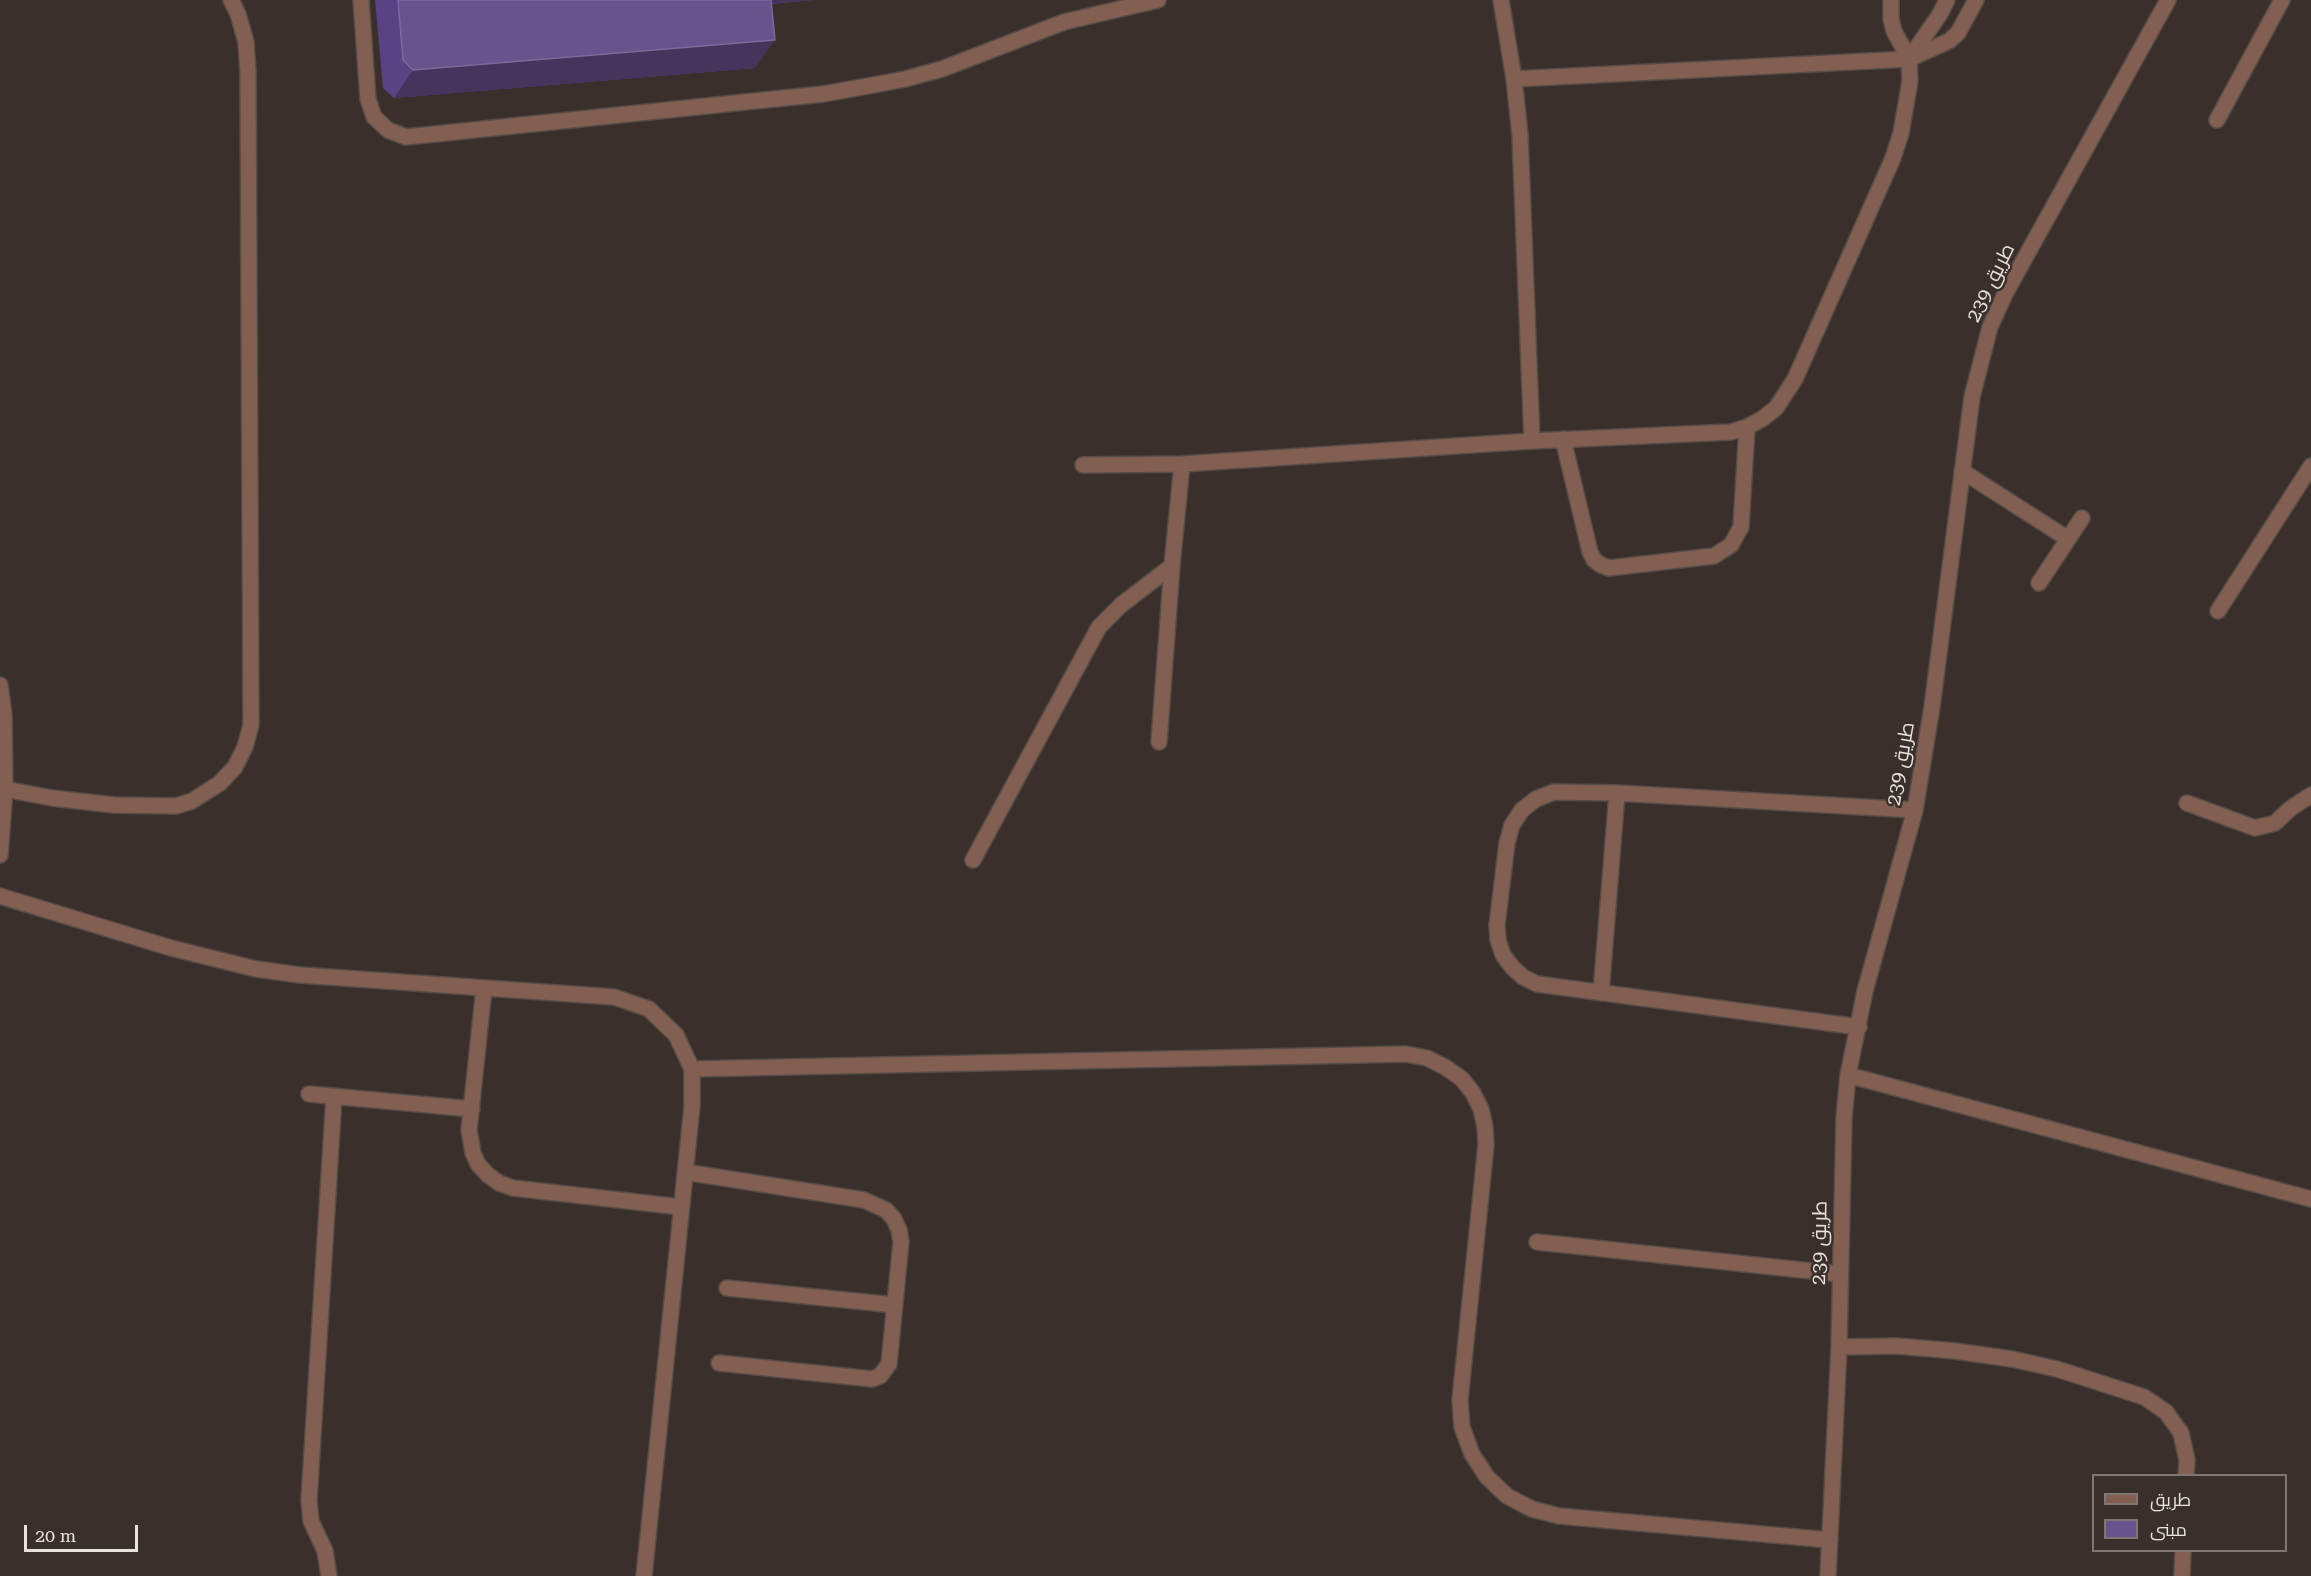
<!DOCTYPE html>
<meta charset="utf-8">
<style>
body{margin:0}
#map{position:relative;width:2311px;height:1576px;overflow:hidden;background:#3a302b;font-family:"Roboto Serif",Cairo,serif}
canvas{display:block}
.legend{position:absolute;left:2092px;top:1474px;width:195px;height:78px;box-sizing:border-box;background:#3a302b;border:2px solid #807773;margin:0;padding:8px 10px;list-style:none;font-size:18px;color:#e8e1de}
.legend li{display:flex;align-items:center;gap:12px;height:30px}
.legend b{width:30px;border:2px solid #807773}
.scale{position:absolute;left:24px;top:1525px;width:114px;height:27px;box-sizing:border-box;border:3px solid #e8e1de;border-top:0;padding-left:8px;font-size:18px;line-height:21px;white-space:nowrap;color:#e8e1de;-webkit-text-stroke:4px #3a302b;paint-order:stroke}
</style>
<div id="map">
<canvas width="2311" height="1576"></canvas>
<ul class="legend">
<li><b style="height:8px;background:#825f50"></b>طريق</li>
<li><b style="height:16px;background:#68548d"></b>مبنى</li>
</ul>
<div class="scale">20 m</div>
</div>
<script>
const c = document.querySelector('canvas').getContext('2d');
c.lineJoin = 'round';
function shape(rows) {
  const path = new Path2D();
  for (const r of rows) {
    path.moveTo(r[0], r[1]);
    for (let i = 2; i < r.length; i += 2) path.lineTo(r[i], r[i + 1]);
  }
  return path;
}
function strokePath(path, color, width, dash) {
  c.strokeStyle = color;
  c.lineWidth = width;
  c.lineCap = dash ? 'butt' : 'round';
  c.setLineDash(dash || []);
  c.stroke(path);
}
function paint(path, color) {
  c.fillStyle = color;
  c.fill(path, 'evenodd');
}
function drawText(font, color, halo, rows, align = 'center') {
  c.font = font + ' "Roboto Serif",Cairo,serif';
  c.lineWidth = 5;
  c.setLineDash([]);
  c.textBaseline = 'middle';
  c.strokeStyle = halo;
  c.fillStyle = color;
  for (const [text, x, y, turn = 0] of rows) {
    c.save();
    c.translate(x, y);
    c.rotate((+turn || 0) * Math.PI / 180);
    c.textAlign = isNaN(turn) ? turn : align;
    if (halo) c.strokeText(text, 0, 0);
    c.fillText(text, 0, 0);
    c.restore();
  }
}
const minor = shape([
 [361,0,368,99,374,117,388,130,406,137,823,94,868,86,905,79,942,69,1064,22,1158,0],
 [1501,0,1514,79,1520,135,1532,441],
 [1909,59,1940,14,1947,0],
 [1514,79,1909,59,1949,41,1958,33,1976,0],
 [2217,120,2282,0],
 [1563,439,1590,552,1594,560,1601,565,1609,568,1714,556,1731,545,1741,527,1747,427],
 [1083,465,1182,464,1532,441,1731,432,1747,427,1762,419,1776,408,1795,379,1893,158,1901,133,1910,81,1909,59,1894,31,1891,19,1891,0],
 [1962,471,2068,539],
 [2039,583,2082,518],
 [2218,611,2311,466],
 [0,685,4,715,5,789,0,855],
 [1159,742,1172,566,1182,464],
 [0,788,52,798,114,805,176,806,192,801,220,783,235,767,245,747,251,725,248,72,246,42,238,14,231,0],
 [2187,803,2255,828,2275,823,2291,808,2311,795],
 [973,860,1099,627,1121,605,1172,566],
 [0,896,171,948,256,969,300,975,614,997,649,1009,676,1035,692,1069,692,1106,644,1576],
 [484,988,469,1130,473,1153,478,1164,488,1175,499,1183,513,1188,681,1207],
 [1601,993,1617,793],
 [1859,1027,1552,986,1537,984,1523,977,1512,967,1503,955,1498,940,1497,925,1507,843,1512,825,1522,810,1536,799,1554,792,1617,793,1915,810],
 [692,1069,1406,1054,1427,1058,1445,1067,1462,1079,1473,1093,1481,1109,1485,1127,1486,1145,1460,1400,1462,1427,1472,1454,1487,1477,1507,1496,1532,1509,1559,1516,1830,1540],
 [1848,1075,2311,1199],
 [309,1094,472,1109],
 [685,1172,864,1200,886,1210,894,1219,899,1230,901,1242,889,1364,880,1376,872,1379,719,1363],
 [1537,1242,1840,1274],
 [727,1288,895,1305],
 [1839,1347,1897,1346,1955,1351,2012,1359,2057,1369,2144,1397,2166,1412,2181,1433,2187,1460,2186,1476],
 [329,1576,325,1551,311,1521,309,1500,334,1096],
 [1828,1576,1839,1347,1844,1118,1848,1075,1865,991,1915,810,1932,707,1972,397,1990,327,2005,294,2168,0],
 [2182,1576,2183,1550]
]);
const wall = shape([
 [375,0,813,0,771,4,755,68,394,98,383,88]
]);
const shadedWall = shape([
 [753,0,813,0,749,5],
 [775,40,755,68,394,98,413,70]
]);
const building = shape([
 [398,0,771,0,775,40,413,70,403,60,398,0]
]);
const streetNames = [
 ["طريق 239",1991,283,-64],
 ["طريق 239",1901,764,-80],
 ["طريق 239",1820,1243,-89]
];
strokePath(minor, '#564c48', 18);
strokePath(minor, '#825f50', 15);
paint(wall, '#594384');
paint(shadedWall, '#46345c');
paint(building, '#68548d');
strokePath(building, '#7c6a9a', 1.5);
drawText('20px', '#e8e1de', '#3a302b', streetNames);
</script>
